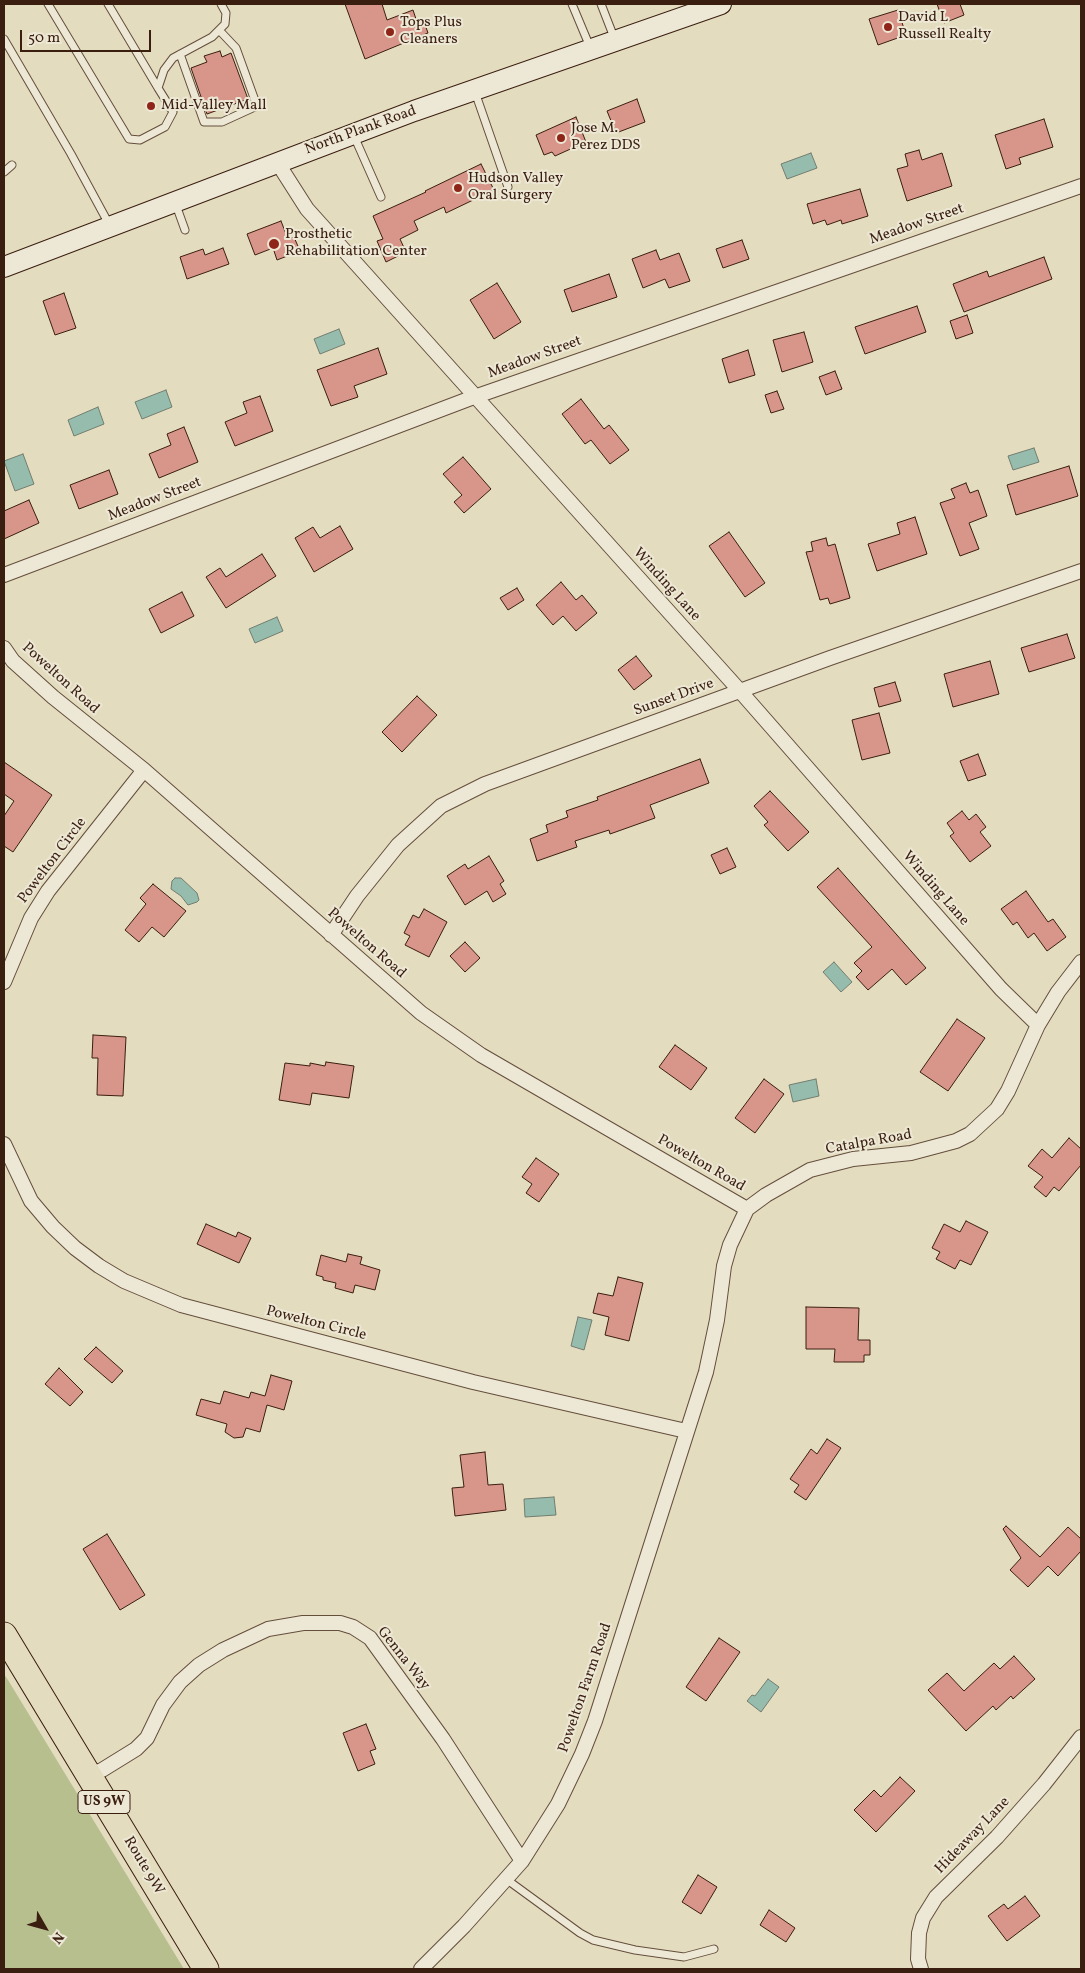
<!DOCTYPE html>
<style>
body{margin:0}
#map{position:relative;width:1085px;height:1973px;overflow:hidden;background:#e4dcbf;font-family:Vollkorn,serif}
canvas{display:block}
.frame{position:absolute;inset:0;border:5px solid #3a1e10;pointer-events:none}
.north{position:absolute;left:20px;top:1903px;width:50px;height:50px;-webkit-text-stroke:4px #ede8d5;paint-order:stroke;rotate:128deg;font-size:14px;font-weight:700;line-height:20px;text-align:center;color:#3a1e10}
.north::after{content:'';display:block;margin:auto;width:18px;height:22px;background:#3a1e10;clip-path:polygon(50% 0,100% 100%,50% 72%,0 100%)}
.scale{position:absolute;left:20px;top:30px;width:131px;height:22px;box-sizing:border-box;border:2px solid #3a1e10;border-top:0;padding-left:6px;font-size:15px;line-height:18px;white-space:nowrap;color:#3a1e10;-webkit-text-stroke:4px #ede8d5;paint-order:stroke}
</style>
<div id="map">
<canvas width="1085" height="1973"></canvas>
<div class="frame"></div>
<div class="north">N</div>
<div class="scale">50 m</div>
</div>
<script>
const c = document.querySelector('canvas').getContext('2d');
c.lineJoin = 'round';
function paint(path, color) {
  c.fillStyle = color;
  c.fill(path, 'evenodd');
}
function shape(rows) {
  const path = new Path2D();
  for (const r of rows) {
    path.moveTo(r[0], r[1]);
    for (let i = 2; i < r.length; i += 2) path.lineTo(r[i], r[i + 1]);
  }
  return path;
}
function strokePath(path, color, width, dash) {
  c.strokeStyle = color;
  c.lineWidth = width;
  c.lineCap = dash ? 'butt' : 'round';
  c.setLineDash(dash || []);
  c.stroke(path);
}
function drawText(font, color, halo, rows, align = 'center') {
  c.font = font + ' Vollkorn,serif';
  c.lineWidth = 4;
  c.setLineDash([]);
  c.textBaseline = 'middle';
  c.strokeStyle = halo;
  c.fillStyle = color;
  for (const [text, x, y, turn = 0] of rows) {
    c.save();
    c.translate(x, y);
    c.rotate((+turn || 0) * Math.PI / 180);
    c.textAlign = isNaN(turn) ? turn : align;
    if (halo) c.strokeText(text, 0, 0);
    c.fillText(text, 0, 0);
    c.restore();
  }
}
const green = shape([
 [4,1674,8,1680,184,1969,4,1969]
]);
const water = shape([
 [811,153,817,168,787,179,781,164,811,153],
 [339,329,345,344,320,354,314,339,339,329],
 [166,390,172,407,142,419,135,402,166,390],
 [98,407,104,424,74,436,68,420,98,407],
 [1034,448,1039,462,1013,470,1008,456,1034,448],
 [23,454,34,484,15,491,4,461,23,454],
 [277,617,283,631,255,643,249,629,277,617],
 [175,878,181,878,197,893,199,900,197,902,188,905,181,896,171,889,172,881,175,878],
 [834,962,852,982,841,992,823,972,834,962],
 [816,1079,819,1096,793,1102,789,1085,816,1079],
 [578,1317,592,1320,584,1350,571,1346,578,1317],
 [554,1497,556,1515,525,1517,524,1499,554,1497],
 [768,1679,779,1687,761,1712,747,1701,752,1695,755,1696,768,1679]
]);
const building = shape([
 [345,4,382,4,387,20,413,10,417,22,423,19,428,33,365,59,345,4],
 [937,4,960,4,964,15,944,23,937,4],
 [898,10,906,35,878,45,869,19,898,10],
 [220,51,222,57,231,53,248,99,207,114,191,68,207,62,204,56,220,51],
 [637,99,645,122,616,133,607,111,637,99],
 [576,117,586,142,555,156,552,152,544,155,536,135,576,117],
 [1044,119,1053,147,1019,158,1021,164,1006,169,995,135,1044,119],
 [919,150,922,160,942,153,952,186,907,201,897,169,908,166,905,154,919,150],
 [481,164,494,190,446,213,444,207,414,221,418,230,400,239,406,252,386,262,377,241,383,239,373,216,426,192,425,191,481,164],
 [860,189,868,216,842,224,841,220,827,225,825,220,813,224,807,204,860,189],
 [281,221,288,239,294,237,300,251,277,260,273,248,255,255,247,234,281,221],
 [742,240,749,259,723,268,716,249,742,240],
 [223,248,229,264,187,279,180,257,203,249,205,255,223,248],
 [656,250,660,260,679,253,690,281,669,288,665,279,643,288,632,259,656,250],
 [1044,257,1052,279,964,312,953,284,987,271,989,277,1044,257],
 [609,274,617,297,572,312,564,290,609,274],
 [497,283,521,322,494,339,470,300,497,283],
 [64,293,76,328,55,335,43,301,64,293],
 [917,306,926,332,865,354,855,327,917,306],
 [967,315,973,333,956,339,950,321,967,315],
 [804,332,813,362,782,372,773,340,804,332],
 [378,348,387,374,354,386,358,397,331,406,317,370,378,348],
 [748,350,755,375,729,383,722,359,748,350],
 [835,371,842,389,826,395,819,377,835,371],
 [777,391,784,409,771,413,765,395,777,391],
 [260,396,273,431,235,446,225,422,247,413,243,402,260,396],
 [581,399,604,429,609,425,629,450,610,464,591,440,585,444,562,414,581,399],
 [184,427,198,462,159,478,149,454,171,445,167,434,184,427],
 [463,457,491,489,464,513,454,502,462,495,443,474,463,457],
 [1069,466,1078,496,1016,515,1007,485,1069,466],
 [109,470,118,494,79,509,70,485,109,470],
 [966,483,970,493,978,490,987,516,969,523,979,549,960,556,940,503,955,498,951,489,966,483],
 [29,500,39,523,4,539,4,511,29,500],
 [915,517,927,554,877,571,868,544,900,534,897,523,915,517],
 [340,526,353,549,314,572,295,538,313,527,320,538,340,526],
 [729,532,765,583,745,597,709,546,729,532],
 [826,538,828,546,835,544,850,598,830,604,828,598,820,600,806,552,813,551,811,542,826,538],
 [262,554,276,576,226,608,206,577,220,568,226,577,262,554],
 [561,582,576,600,582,595,597,613,576,631,563,616,553,625,536,605,561,582],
 [517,588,524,600,508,610,500,598,517,588],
 [182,592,194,616,161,633,149,609,182,592],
 [1067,634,1075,658,1029,672,1021,648,1067,634],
 [636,656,652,676,634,690,618,670,636,656],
 [990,661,999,694,953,707,944,674,990,661],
 [895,682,901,701,879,707,874,688,895,682],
 [417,696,437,715,402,752,382,732,417,696],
 [879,713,890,753,862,760,852,720,879,713],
 [978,754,986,775,968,781,960,761,978,754],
 [700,759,709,783,650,805,655,818,610,834,609,830,575,841,577,847,537,861,530,839,548,832,546,825,568,817,566,811,598,800,597,797,700,759],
 [4,762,52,795,13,852,4,846,4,816,14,801,4,794,4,762],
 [770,791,809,832,788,851,764,825,768,822,754,806,770,791],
 [962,811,969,820,976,814,986,827,980,832,991,846,970,862,950,836,954,833,947,823,962,811],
 [727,848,736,867,720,874,711,855,727,848],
 [489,856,504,881,500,884,506,894,493,902,487,891,465,905,447,876,465,864,468,869,489,856],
 [838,868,926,968,906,985,892,969,868,990,856,977,862,971,854,963,872,947,817,887,838,868],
 [153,884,186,911,164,937,152,927,139,942,125,930,146,904,140,898,153,884],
 [1026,891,1048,922,1053,919,1066,937,1047,951,1034,933,1028,938,1017,922,1013,925,1001,909,1026,891],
 [424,909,447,922,429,957,405,945,410,936,404,933,413,915,419,918,424,909],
 [465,942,480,958,465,972,450,956,465,942],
 [957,1019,985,1038,948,1091,920,1072,957,1019],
 [93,1035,126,1037,123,1096,97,1095,98,1058,92,1058,93,1035],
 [675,1045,707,1068,691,1090,659,1067,675,1045],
 [326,1062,354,1066,349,1098,312,1093,310,1105,279,1100,285,1063,310,1066,310,1063,325,1066,326,1062],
 [764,1079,784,1094,755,1133,735,1118,764,1079],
 [1069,1138,1081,1149,1081,1165,1059,1191,1054,1187,1046,1197,1034,1187,1043,1177,1028,1166,1042,1149,1052,1158,1069,1138],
 [536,1158,559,1174,539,1202,526,1193,532,1184,522,1177,536,1158],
 [966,1221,988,1232,971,1265,960,1260,955,1269,936,1259,940,1252,932,1248,944,1224,960,1232,966,1221],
 [206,1224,236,1237,238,1232,251,1238,239,1263,197,1244,206,1224],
 [348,1254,362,1257,360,1264,380,1270,375,1290,355,1285,353,1293,335,1288,336,1283,323,1280,323,1277,316,1275,321,1255,346,1262,348,1254],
 [618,1277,643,1283,629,1341,605,1335,609,1317,593,1313,598,1293,613,1296,618,1277],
 [806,1307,859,1308,858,1340,870,1340,870,1355,864,1355,864,1362,834,1362,835,1349,806,1349,806,1307],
 [96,1347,123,1371,112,1383,84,1359,96,1347],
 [59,1368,83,1392,70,1406,45,1384,59,1368],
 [271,1375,292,1381,284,1410,267,1405,260,1432,246,1428,243,1437,234,1438,225,1432,227,1424,196,1415,201,1399,220,1404,224,1391,249,1398,251,1392,265,1396,271,1375],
 [827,1439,841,1448,806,1500,794,1492,799,1485,790,1479,811,1449,817,1454,827,1439],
 [485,1452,488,1485,503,1484,506,1510,455,1516,452,1488,464,1487,460,1455,485,1452],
 [1006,1526,1040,1557,1068,1527,1081,1539,1081,1551,1058,1576,1048,1566,1028,1587,1010,1570,1021,1558,1003,1529,1006,1526],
 [107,1534,145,1595,120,1610,83,1549,107,1534],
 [719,1638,740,1652,706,1701,686,1687,719,1638],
 [1014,1656,1035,1679,1013,1699,1011,1696,996,1710,993,1706,966,1731,928,1690,947,1673,964,1691,994,1663,1000,1669,1014,1656],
 [366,1724,376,1749,370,1751,375,1764,358,1771,343,1733,366,1724],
 [900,1777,915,1791,876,1832,854,1810,874,1790,881,1797,900,1777],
 [698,1875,717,1887,701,1914,682,1902,698,1875],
 [1025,1896,1040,1916,1007,1941,988,1916,1004,1904,1008,1909,1025,1896],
 [769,1910,795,1928,786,1942,760,1925,769,1910]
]);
const lane = shape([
 [48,4,129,139,140,140,165,127,173,112,158,88,164,70,173,58,212,37,225,24,226,13,221,4],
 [108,4,158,88],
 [572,4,590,47],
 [601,4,615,40],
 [4,39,71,154,110,226],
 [180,54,204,122,222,122,257,106,236,48,219,30],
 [475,92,508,187],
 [354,136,381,197],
 [4,172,12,165],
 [176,205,185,230],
 [506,1879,580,1933,593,1940,635,1950,684,1957,714,1949]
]);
const street = shape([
 [277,162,307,209,740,691,1001,989,1038,1025],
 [4,575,474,397,1081,186],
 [4,648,13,661,53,697,144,770,421,1013,481,1055,747,1209],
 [331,935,357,896,398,845,441,806,485,784,830,658,1081,571],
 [4,982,31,918,48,891,144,770],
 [4,1144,31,1201,53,1227,75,1248,99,1266,124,1281,181,1305,473,1382,686,1431],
 [88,1775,102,1770,136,1749,147,1738,163,1705,180,1682,199,1665,223,1650,268,1629,303,1623,340,1623,353,1627,370,1638,443,1739,522,1861],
 [421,1969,464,1926,522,1861,558,1804,582,1754,595,1721,706,1372,717,1320,724,1266,730,1245,747,1209,766,1195,810,1170,853,1159,911,1153,956,1141,970,1134,997,1109,1008,1091,1038,1025,1058,992,1081,962],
 [921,1969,918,1959,919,1933,923,1918,936,1897,997,1837,1044,1784,1081,1737]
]);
const secondary = shape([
 [4,267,414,111,721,4]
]);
const highway = shape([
 [4,1635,206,1969]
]);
const markers = [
 [888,27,5,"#8f2418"],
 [390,32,5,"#8f2418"],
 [151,106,5,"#8f2418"],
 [561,138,5,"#8f2418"],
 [458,188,5,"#8f2418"],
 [274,244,6,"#8f2418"]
];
const shields = [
 [104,1802,52]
];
const shieldNames = [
 ["US 9W",104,1802]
];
const poiNames = [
 ["David L",898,18],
 ["Russell Realty",898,35],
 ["Tops Plus",400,23],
 ["Cleaners",400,40],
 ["Mid-Valley Mall",161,106],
 ["Jose M.",571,129],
 ["Perez DDS",571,146],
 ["Hudson Valley",468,179],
 ["Oral Surgery",468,196],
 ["Prosthetic",285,235],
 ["Rehabilitation Center",285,252]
];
const streetNames = [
 ["North Plank Road",361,131,-20],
 ["Meadow Street",917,225,-19],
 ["Meadow Street",535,358,-20],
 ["Meadow Street",155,500,-21],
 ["Winding Lane",666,585,48],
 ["Powelton Road",60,679,42],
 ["Sunset Drive",674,698,-20],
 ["Powelton Circle",53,861,-53],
 ["Winding Lane",935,889,49],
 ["Powelton Road",366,944,41],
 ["Catalpa Road",869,1143,-10],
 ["Powelton Road",701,1164,30],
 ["Powelton Circle",316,1324,14],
 ["Genna Way",403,1659,52],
 ["Powelton Farm Road",586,1688,-71],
 ["Hideaway Lane",973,1836,-46],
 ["Route 9W",143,1866,59]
];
paint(green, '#b7bf8f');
paint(water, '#96bcae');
strokePath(water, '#717d6f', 1);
paint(building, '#d8958a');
strokePath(building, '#3a1e10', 1);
strokePath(lane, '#644e3c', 9);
strokePath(street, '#644e3c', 16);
strokePath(secondary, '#3a1e10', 22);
strokePath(highway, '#3a1e10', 27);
strokePath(lane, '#ede8d5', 7);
strokePath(street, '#ede8d5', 14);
strokePath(secondary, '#ede8d5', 20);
strokePath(highway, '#e4dcbf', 25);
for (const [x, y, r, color] of markers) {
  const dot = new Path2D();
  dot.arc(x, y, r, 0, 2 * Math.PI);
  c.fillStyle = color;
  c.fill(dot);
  strokePath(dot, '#ede8d5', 2);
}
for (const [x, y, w] of shields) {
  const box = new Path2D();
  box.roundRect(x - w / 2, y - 11.5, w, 23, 4);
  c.fillStyle = '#ede8d5';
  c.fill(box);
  strokePath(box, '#3a1e10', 1);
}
drawText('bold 14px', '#3a1e10', null, shieldNames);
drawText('15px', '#3a1e10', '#ede8d5', poiNames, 'left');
drawText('15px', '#3a1e10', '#ede8d5', streetNames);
</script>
